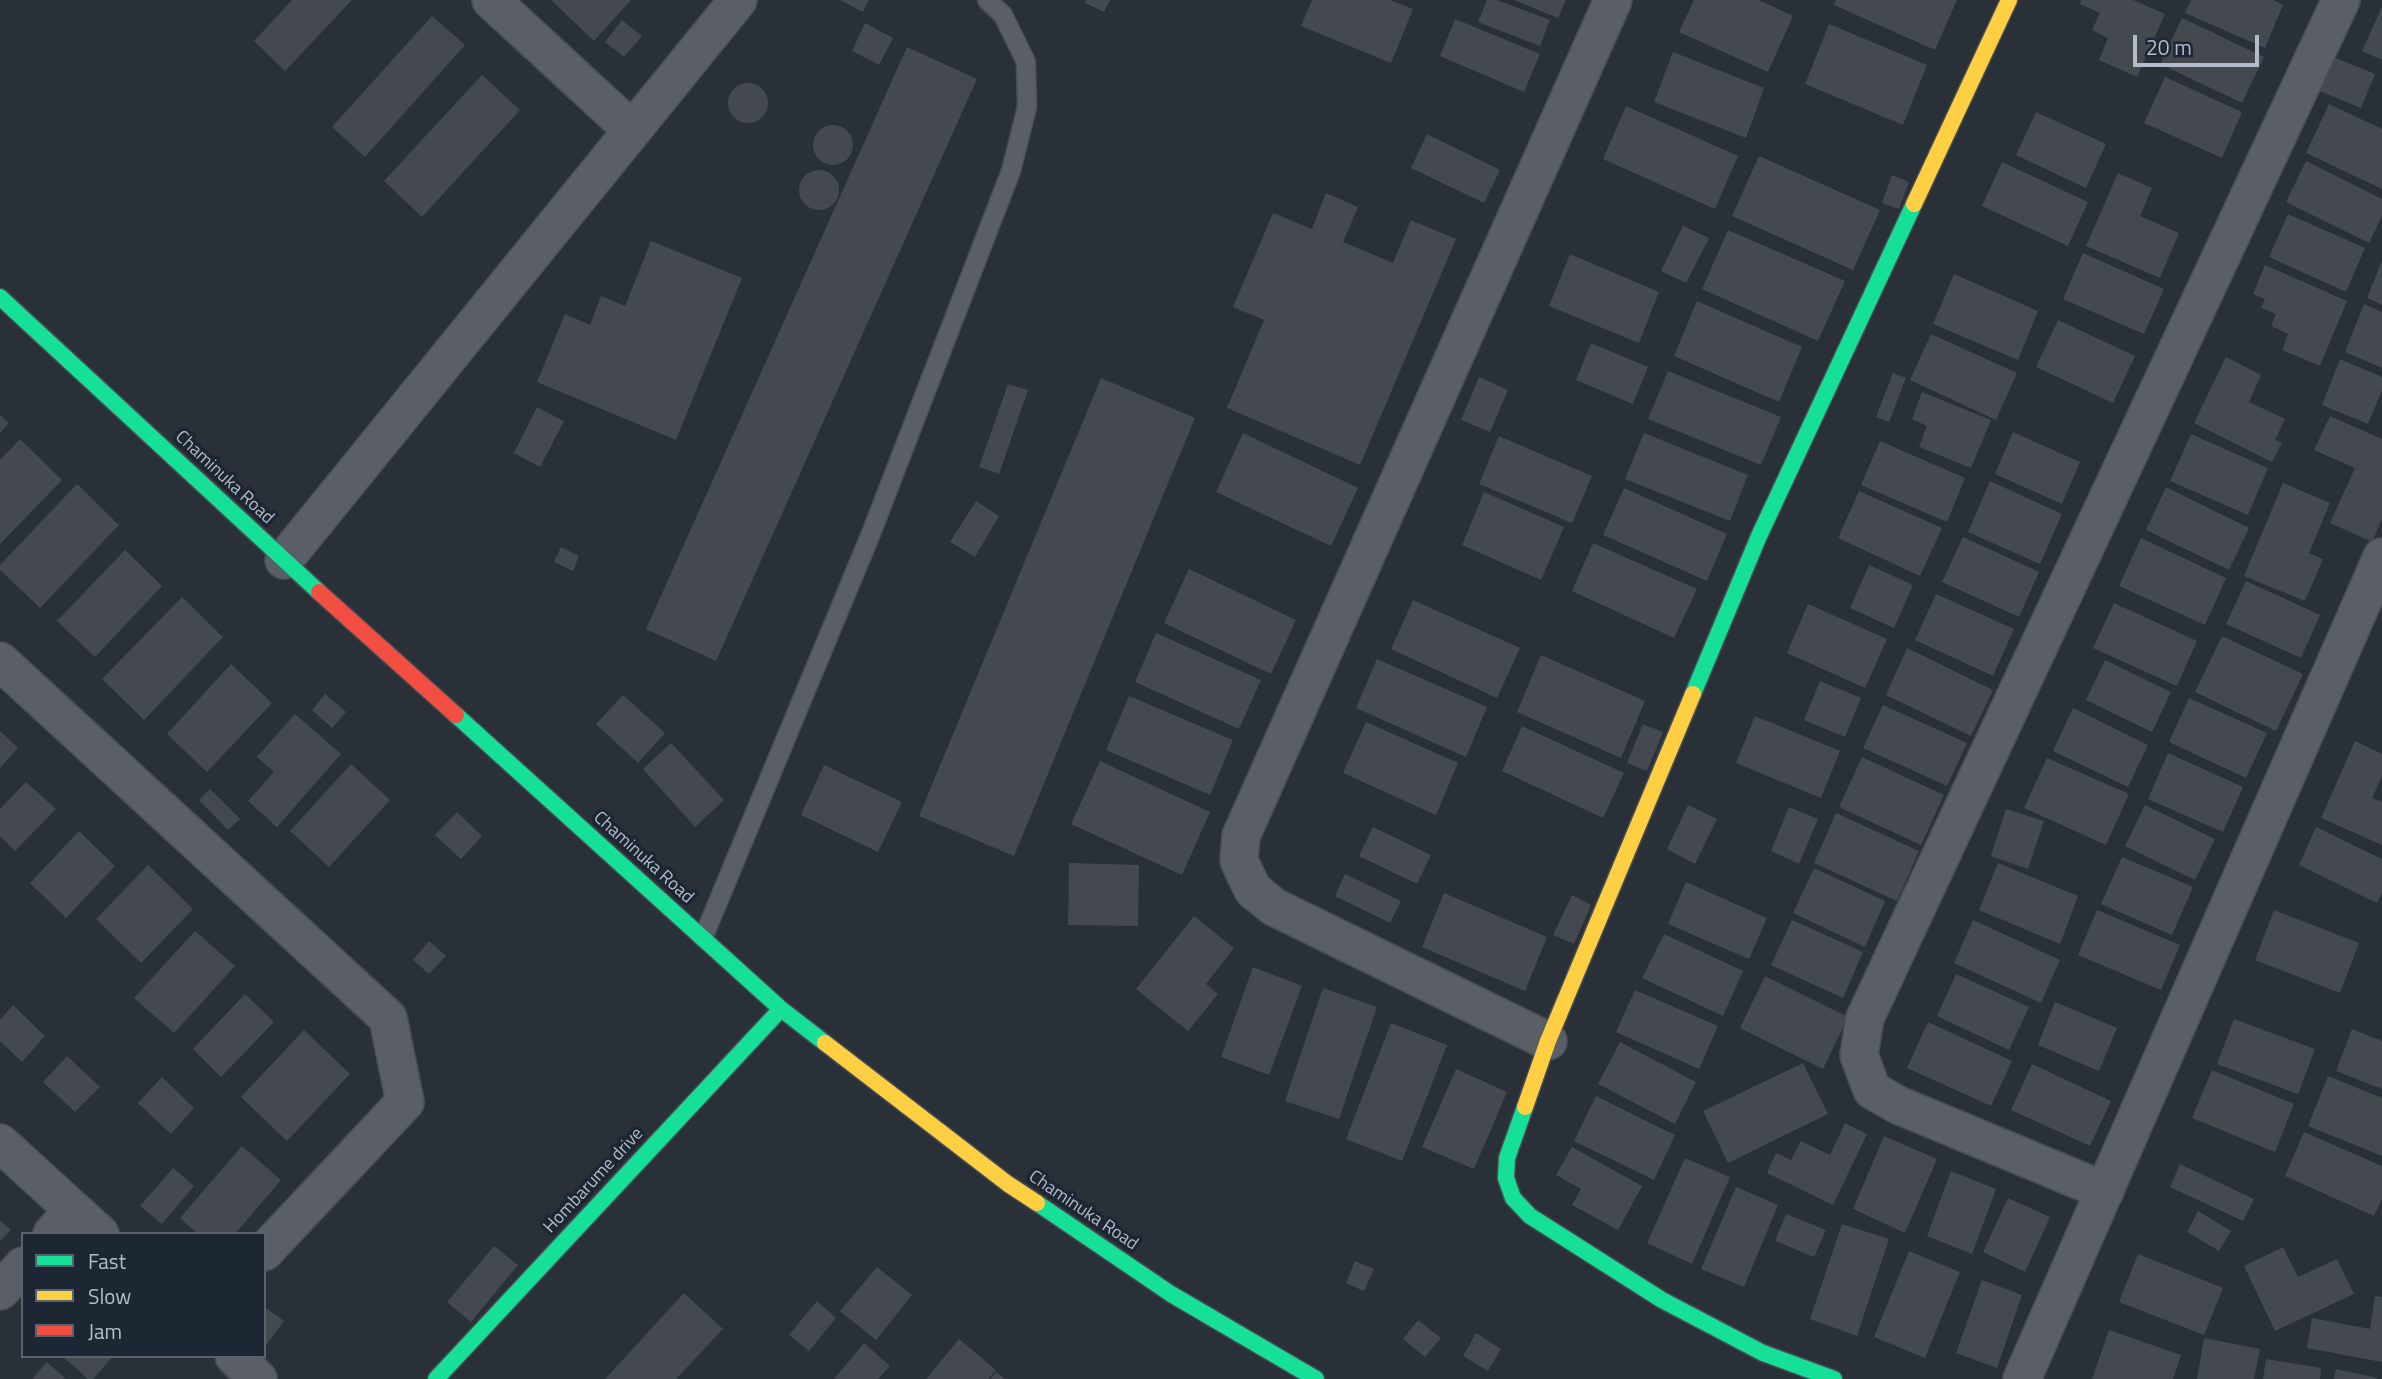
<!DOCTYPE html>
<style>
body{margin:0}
#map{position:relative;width:2382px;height:1379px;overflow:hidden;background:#2a3038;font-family:"Titillium Web",sans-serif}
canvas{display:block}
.legend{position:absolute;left:21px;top:1232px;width:245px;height:126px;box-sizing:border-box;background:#1d2633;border:2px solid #59626f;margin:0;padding:9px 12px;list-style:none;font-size:21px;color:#b4bcc9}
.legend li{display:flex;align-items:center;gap:14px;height:35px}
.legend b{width:35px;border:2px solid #59626f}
.scale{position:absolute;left:2133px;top:35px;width:126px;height:32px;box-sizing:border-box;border:4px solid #b4bcc9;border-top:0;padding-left:9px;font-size:21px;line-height:24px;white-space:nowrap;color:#b4bcc9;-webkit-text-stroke:5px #1d2633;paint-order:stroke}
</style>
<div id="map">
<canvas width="2382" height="1379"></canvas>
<ul class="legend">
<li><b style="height:9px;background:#16e098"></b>Fast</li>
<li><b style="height:9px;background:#ffcf43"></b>Slow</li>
<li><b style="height:9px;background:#f24e42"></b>Jam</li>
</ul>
<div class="scale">20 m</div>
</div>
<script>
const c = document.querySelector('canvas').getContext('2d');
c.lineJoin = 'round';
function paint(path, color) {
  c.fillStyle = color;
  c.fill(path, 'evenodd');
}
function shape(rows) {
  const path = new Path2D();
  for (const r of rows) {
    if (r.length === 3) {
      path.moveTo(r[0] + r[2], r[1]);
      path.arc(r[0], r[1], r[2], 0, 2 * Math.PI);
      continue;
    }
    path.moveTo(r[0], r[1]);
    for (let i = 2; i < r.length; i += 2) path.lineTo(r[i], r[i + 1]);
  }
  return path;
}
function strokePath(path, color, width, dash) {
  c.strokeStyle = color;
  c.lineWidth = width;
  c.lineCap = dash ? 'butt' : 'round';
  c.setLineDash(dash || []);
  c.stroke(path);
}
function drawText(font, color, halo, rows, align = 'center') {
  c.font = font + ' "Titillium Web",sans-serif';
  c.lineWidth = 7;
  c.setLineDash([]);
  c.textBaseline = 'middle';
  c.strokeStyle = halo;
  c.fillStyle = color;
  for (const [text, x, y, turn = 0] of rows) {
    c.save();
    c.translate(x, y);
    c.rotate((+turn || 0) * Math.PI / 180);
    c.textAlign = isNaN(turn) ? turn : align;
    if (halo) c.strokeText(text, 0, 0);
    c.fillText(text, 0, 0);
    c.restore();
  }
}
const building = shape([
 [292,0,352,0,285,71,254,41],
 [551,0,631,0,594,41],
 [840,0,869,0,863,12],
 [1086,0,1110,0,1104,12,1085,3],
 [1312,0,1390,0,1413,9,1391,63,1301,26],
 [1487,0,1497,0,1550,20,1540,46,1478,22],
 [1514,0,1566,0,1558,18],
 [1694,0,1759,0,1793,16,1768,72,1679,32],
 [1836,0,1957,0,1935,50,1834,5],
 [2081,0,2133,0,2165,14,2137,77,2099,60,2108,38,2092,30,2100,13,2080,4],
 [2191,0,2273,0,2283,5,2265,48,2185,13],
 [2382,7,2382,60,2362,51],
 [432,16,465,45,365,157,332,127],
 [2182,18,2264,57,2242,103,2160,64],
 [1455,19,1540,54,1524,92,1440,56],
 [622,20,642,36,624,57,605,42],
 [865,23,893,38,879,65,852,51],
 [1829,24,1927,65,1903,125,1805,84],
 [907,47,977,79,716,661,646,629],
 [1673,52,1764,88,1746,138,1654,102],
 [2331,56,2375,74,2361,108,2317,90],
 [482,75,520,110,422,217,384,181],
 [2165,77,2242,112,2222,158,2144,123],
 [748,103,20],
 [2329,104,2382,129,2382,189,2306,153],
 [1626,106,1738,156,1715,209,1603,159],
 [2036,112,2106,144,2086,188,2016,155],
 [833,145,20],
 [1427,134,1500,170,1484,203,1411,168],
 [1759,156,1880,210,1853,270,1732,216],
 [2306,161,2382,199,2382,216,2369,243,2286,202],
 [2002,162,2088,202,2068,246,1982,206],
 [819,190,20],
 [2118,173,2152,188,2140,216,2179,233,2160,278,2086,246],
 [1892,175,1909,182,1899,209,1882,203],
 [1326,193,1358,207,1343,242,1393,263,1411,220,1456,239,1360,465,1227,408,1264,320,1233,307,1273,213,1312,229],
 [2288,214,2365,248,2346,292,2269,257],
 [1683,226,1709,238,1686,283,1661,271],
 [1728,230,1845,281,1818,341,1702,289],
 [651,241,742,278,676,440,537,382,565,314,590,325,601,296,625,306],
 [2083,253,2164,289,2144,334,2063,299],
 [1570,254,1659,292,1639,343,1549,306],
 [2382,261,2382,305,2367,298],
 [2265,265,2347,301,2320,366,2282,350,2288,334,2271,326,2276,314,2261,308,2265,299,2253,294],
 [1954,274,2038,311,2018,360,1933,324],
 [1697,301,1802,347,1779,402,1674,356],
 [2364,304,2382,312,2382,368,2345,352],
 [2058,320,2135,356,2113,403,2036,367],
 [1931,334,2017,373,1996,420,1910,380],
 [1591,343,1648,367,1633,404,1576,380],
 [2226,357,2261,375,2249,402,2285,419,2275,440,2282,443,2272,462,2194,423],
 [2340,359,2382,377,2382,390,2368,424,2322,405],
 [1668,371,1781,417,1761,465,1648,419],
 [1893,373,1906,378,1889,422,1876,417],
 [1479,377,1508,390,1490,432,1461,420],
 [1101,378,1195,418,1014,856,919,816],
 [1008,384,1028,390,999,474,979,467],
 [1922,392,1991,420,1971,468,1919,447,1927,426,1912,419],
 [537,407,564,421,540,467,514,453],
 [0,415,9,423,0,433],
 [2330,416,2382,439,2382,519,2372,542,2330,523,2355,468,2314,450],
 [2013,432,2080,462,2062,504,1995,474],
 [1243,433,1358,488,1331,546,1216,492],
 [1644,433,1748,475,1730,521,1625,479],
 [2191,434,2268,468,2248,515,2170,481],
 [1499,436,1592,476,1572,523,1479,484],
 [20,439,62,480,0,544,0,460],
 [1880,441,1965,478,1947,522,1861,485],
 [1990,481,2062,514,2040,564,1968,532],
 [2283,483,2330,503,2309,553,2323,559,2305,601,2244,576],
 [77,484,119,525,40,608,0,570,0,565],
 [2166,487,2249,528,2229,570,2146,530],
 [1624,488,1727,534,1707,581,1603,535],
 [1859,491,1942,528,1920,576,1838,538],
 [1484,492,1564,527,1541,580,1462,545],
 [976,501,999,516,975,557,950,542],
 [1963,537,2039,572,2019,617,1942,582],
 [2141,538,2226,578,2205,625,2119,586],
 [1593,543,1697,589,1674,638,1572,591],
 [561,547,579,556,573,571,554,562],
 [125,550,162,586,95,657,57,621],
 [1869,565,1913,585,1894,628,1850,608],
 [1189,569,1296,620,1271,674,1164,623],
 [2246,581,2320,615,2301,658,2226,624],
 [1936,594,2014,629,1993,676,1915,640],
 [182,597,223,637,144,720,102,679],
 [1413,600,1520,648,1497,698,1391,649],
 [2114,603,2197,641,2177,686,2093,648],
 [1808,604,1887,639,1865,688,1787,653],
 [1156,633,1261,680,1239,729,1135,682],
 [2222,636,2303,674,2276,731,2195,692],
 [1907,648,1993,690,1971,736,1886,695],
 [1541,655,1645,701,1621,758,1517,712],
 [1377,659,1487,707,1466,757,1356,708],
 [2105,660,2171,692,2152,732,2086,700],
 [231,664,272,703,207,772,167,734],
 [1820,681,1861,698,1845,737,1804,720],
 [325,694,346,712,332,728,312,710],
 [623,695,665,733,638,763,596,724],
 [1129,696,1233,740,1210,795,1106,750],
 [2189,698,2267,733,2246,778,2169,742],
 [1883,705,1967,743,1947,786,1863,748],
 [2073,708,2148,745,2128,787,2053,751],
 [295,714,341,754,277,827,248,801,274,772,257,757],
 [1755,716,1840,751,1821,798,1736,763],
 [1366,722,1458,763,1436,815,1343,773],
 [1643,724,1663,732,1647,771,1627,763],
 [1522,726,1624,773,1603,818,1502,771],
 [0,731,18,748,0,768],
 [2355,741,2382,754,2382,776,2372,798,2382,802,2382,845,2321,818],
 [671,743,724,800,695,827,643,769],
 [2168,753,2243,787,2223,832,2148,799],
 [1862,757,1944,795,1921,845,1839,807],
 [2047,758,2129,794,2106,845,2024,808],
 [1100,761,1210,812,1182,875,1071,824],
 [351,764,390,800,329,867,290,831],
 [824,765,902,802,878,852,801,815],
 [26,782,56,809,15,851,0,836,0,809],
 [210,789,240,819,228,830,199,800],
 [1688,805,1717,819,1695,864,1667,849],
 [2145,805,2215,839,2195,880,2125,846],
 [1789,807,1818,819,1799,864,1771,851],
 [2006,809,2044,821,2028,869,1991,856],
 [457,812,482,836,461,859,435,835],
 [1836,813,1919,851,1897,901,1814,863],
 [1373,827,1431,855,1417,884,1359,856],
 [2316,827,2382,859,2382,893,2377,903,2299,865],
 [79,831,115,866,66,918,30,883],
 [2122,857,2193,887,2172,935,2101,904],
 [1069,863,1139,865,1138,926,1068,925],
 [1998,863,2078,896,2060,944,1979,910],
 [148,865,193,909,141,963,96,919],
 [1814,868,1885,901,1865,947,1793,913],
 [1345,874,1401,901,1390,923,1335,896],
 [1686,882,1767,918,1749,959,1668,924],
 [1444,893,1547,937,1525,991,1422,947],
 [1572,895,1591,905,1574,944,1553,935],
 [2097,910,2180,945,2161,990,2078,955],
 [2274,910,2359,943,2340,993,2255,960],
 [1194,916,1234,948,1206,984,1218,994,1188,1031,1136,989],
 [1792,920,1863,952,1843,998,1771,965],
 [1973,920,2060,960,2041,1003,1954,963],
 [195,931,235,966,174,1033,134,998],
 [1664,934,1743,971,1723,1016,1642,978],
 [429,941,446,956,429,974,413,960],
 [1253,967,1302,986,1269,1075,1221,1057],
 [1956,974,2029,1007,2009,1050,1937,1016],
 [1765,976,1848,1017,1823,1069,1740,1028],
 [1323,988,1377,1007,1339,1119,1285,1101],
 [1635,990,1718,1026,1699,1069,1616,1032],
 [245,994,274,1022,221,1077,193,1049],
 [2055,1002,2117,1028,2099,1071,2038,1045],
 [13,1005,45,1036,22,1062,0,1041,0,1020],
 [2234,1019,2315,1049,2298,1094,2217,1064],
 [1928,1022,2012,1061,1991,1106,1907,1068],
 [1391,1023,1447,1045,1402,1161,1346,1139],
 [2352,1029,2382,1041,2382,1089,2336,1071],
 [304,1030,350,1074,287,1141,241,1097],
 [1620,1042,1696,1082,1675,1124,1598,1084],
 [67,1056,100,1087,75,1112,43,1082],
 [1803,1063,1828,1114,1728,1163,1703,1111],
 [2032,1064,2111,1101,2090,1146,2011,1110],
 [1456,1069,1507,1092,1474,1169,1422,1147],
 [2212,1070,2294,1104,2275,1152,2192,1118],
 [2328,1076,2382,1098,2382,1156,2308,1126],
 [162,1077,194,1108,171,1134,138,1103],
 [1596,1096,1675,1135,1654,1180,1574,1141],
 [1845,1123,1867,1134,1833,1205,1767,1173,1776,1153,1791,1160,1801,1141,1830,1155],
 [2304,1132,2382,1166,2382,1199,2374,1216,2285,1176],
 [1884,1136,1937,1159,1905,1233,1853,1209],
 [242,1146,281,1180,235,1234,198,1234,180,1218],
 [1572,1147,1642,1186,1618,1230,1572,1205,1581,1189,1556,1175],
 [1685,1158,1730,1177,1692,1264,1647,1243],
 [2180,1164,2254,1199,2243,1221,2170,1187],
 [173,1168,194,1186,162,1224,140,1206],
 [1951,1171,1996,1189,1972,1254,1927,1236],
 [1736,1187,1778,1205,1744,1287,1701,1269],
 [2008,1198,2050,1217,2025,1272,1983,1252],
 [2198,1211,2231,1231,2219,1251,2187,1232],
 [1786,1214,1826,1230,1814,1257,1775,1241],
 [0,1220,11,1230,0,1241],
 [1842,1224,1889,1239,1857,1336,1810,1319],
 [494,1246,518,1265,471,1322,447,1302],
 [2283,1247,2298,1277,2337,1259,2354,1294,2275,1331,2244,1266],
 [1909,1251,1960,1272,1925,1358,1874,1337],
 [2138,1254,2223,1288,2204,1335,2119,1302],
 [1355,1261,1374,1269,1364,1291,1346,1283],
 [877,1267,912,1295,876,1340,840,1311],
 [1982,1280,2022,1295,1997,1368,1956,1353],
 [684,1293,723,1329,676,1379,605,1379],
 [2375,1296,2382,1297,2382,1362,2307,1348,2312,1318,2370,1329],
 [817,1301,836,1318,809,1351,789,1335],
 [266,1308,284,1321,267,1344,264,1342,264,1310],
 [1418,1320,1441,1338,1425,1357,1403,1339],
 [2109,1330,2181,1355,2173,1379,2092,1379],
 [1476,1333,1501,1349,1488,1371,1463,1356],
 [2204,1338,2260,1349,2254,1379,2197,1379],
 [959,1339,996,1370,988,1379,926,1379],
 [864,1343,890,1366,878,1379,834,1379],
 [62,1356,113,1356,93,1379,88,1379],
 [2266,1359,2321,1368,2320,1379,2263,1379],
 [47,1362,66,1379,32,1379],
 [2336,1369,2377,1378,2377,1379,2334,1379],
 [996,1372,1005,1379,990,1379]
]);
const lane = shape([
 [703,938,870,536,1011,171,1027,107,1026,62,1003,15,987,0]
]);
const street = shape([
 [491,0,632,130],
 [284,560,738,0],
 [0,661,388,1018,405,1102,264,1252],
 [1548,1041,1274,907,1253,890,1239,861,1241,836,1613,0],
 [0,1143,100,1234],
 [2105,1191,1898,1105,1872,1090,1859,1055,1865,1018,2341,0],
 [52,1234,73,1210],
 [0,1291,23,1266],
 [234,1356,258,1379],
 [2022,1379,2382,557]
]);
const fast = shape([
 [0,297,319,592],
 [1693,694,1759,536,1914,204],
 [456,715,781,1009,825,1043],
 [1525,1107,1507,1158,1506,1178,1513,1198,1530,1216,1662,1300,1763,1353,1834,1379],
 [1037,1203,1171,1294,1316,1379],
 [436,1379,781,1009]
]);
const slow = shape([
 [1914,204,2009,0],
 [825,1043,1008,1184,1037,1203],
 [1525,1107,1548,1041,1693,694]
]);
const jam = shape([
 [319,592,456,715]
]);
const streetNames = [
 ["Chaminuka Road",224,478,43],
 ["Chaminuka Road",643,858,42],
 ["Hombarume drive",594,1181,-47],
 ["Chaminuka Road",1083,1211,34]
];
paint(building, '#444950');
strokePath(lane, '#484c53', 21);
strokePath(street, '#484c53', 40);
strokePath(fast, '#484c53', 19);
strokePath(slow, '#484c53', 19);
strokePath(jam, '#484c53', 19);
strokePath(lane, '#5a5e66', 18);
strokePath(street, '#5a5e66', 37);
strokePath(fast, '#16e098', 16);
strokePath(slow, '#ffcf43', 16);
strokePath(jam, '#f24e42', 16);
drawText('18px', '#b4bcc9', '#1d2633', streetNames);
</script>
